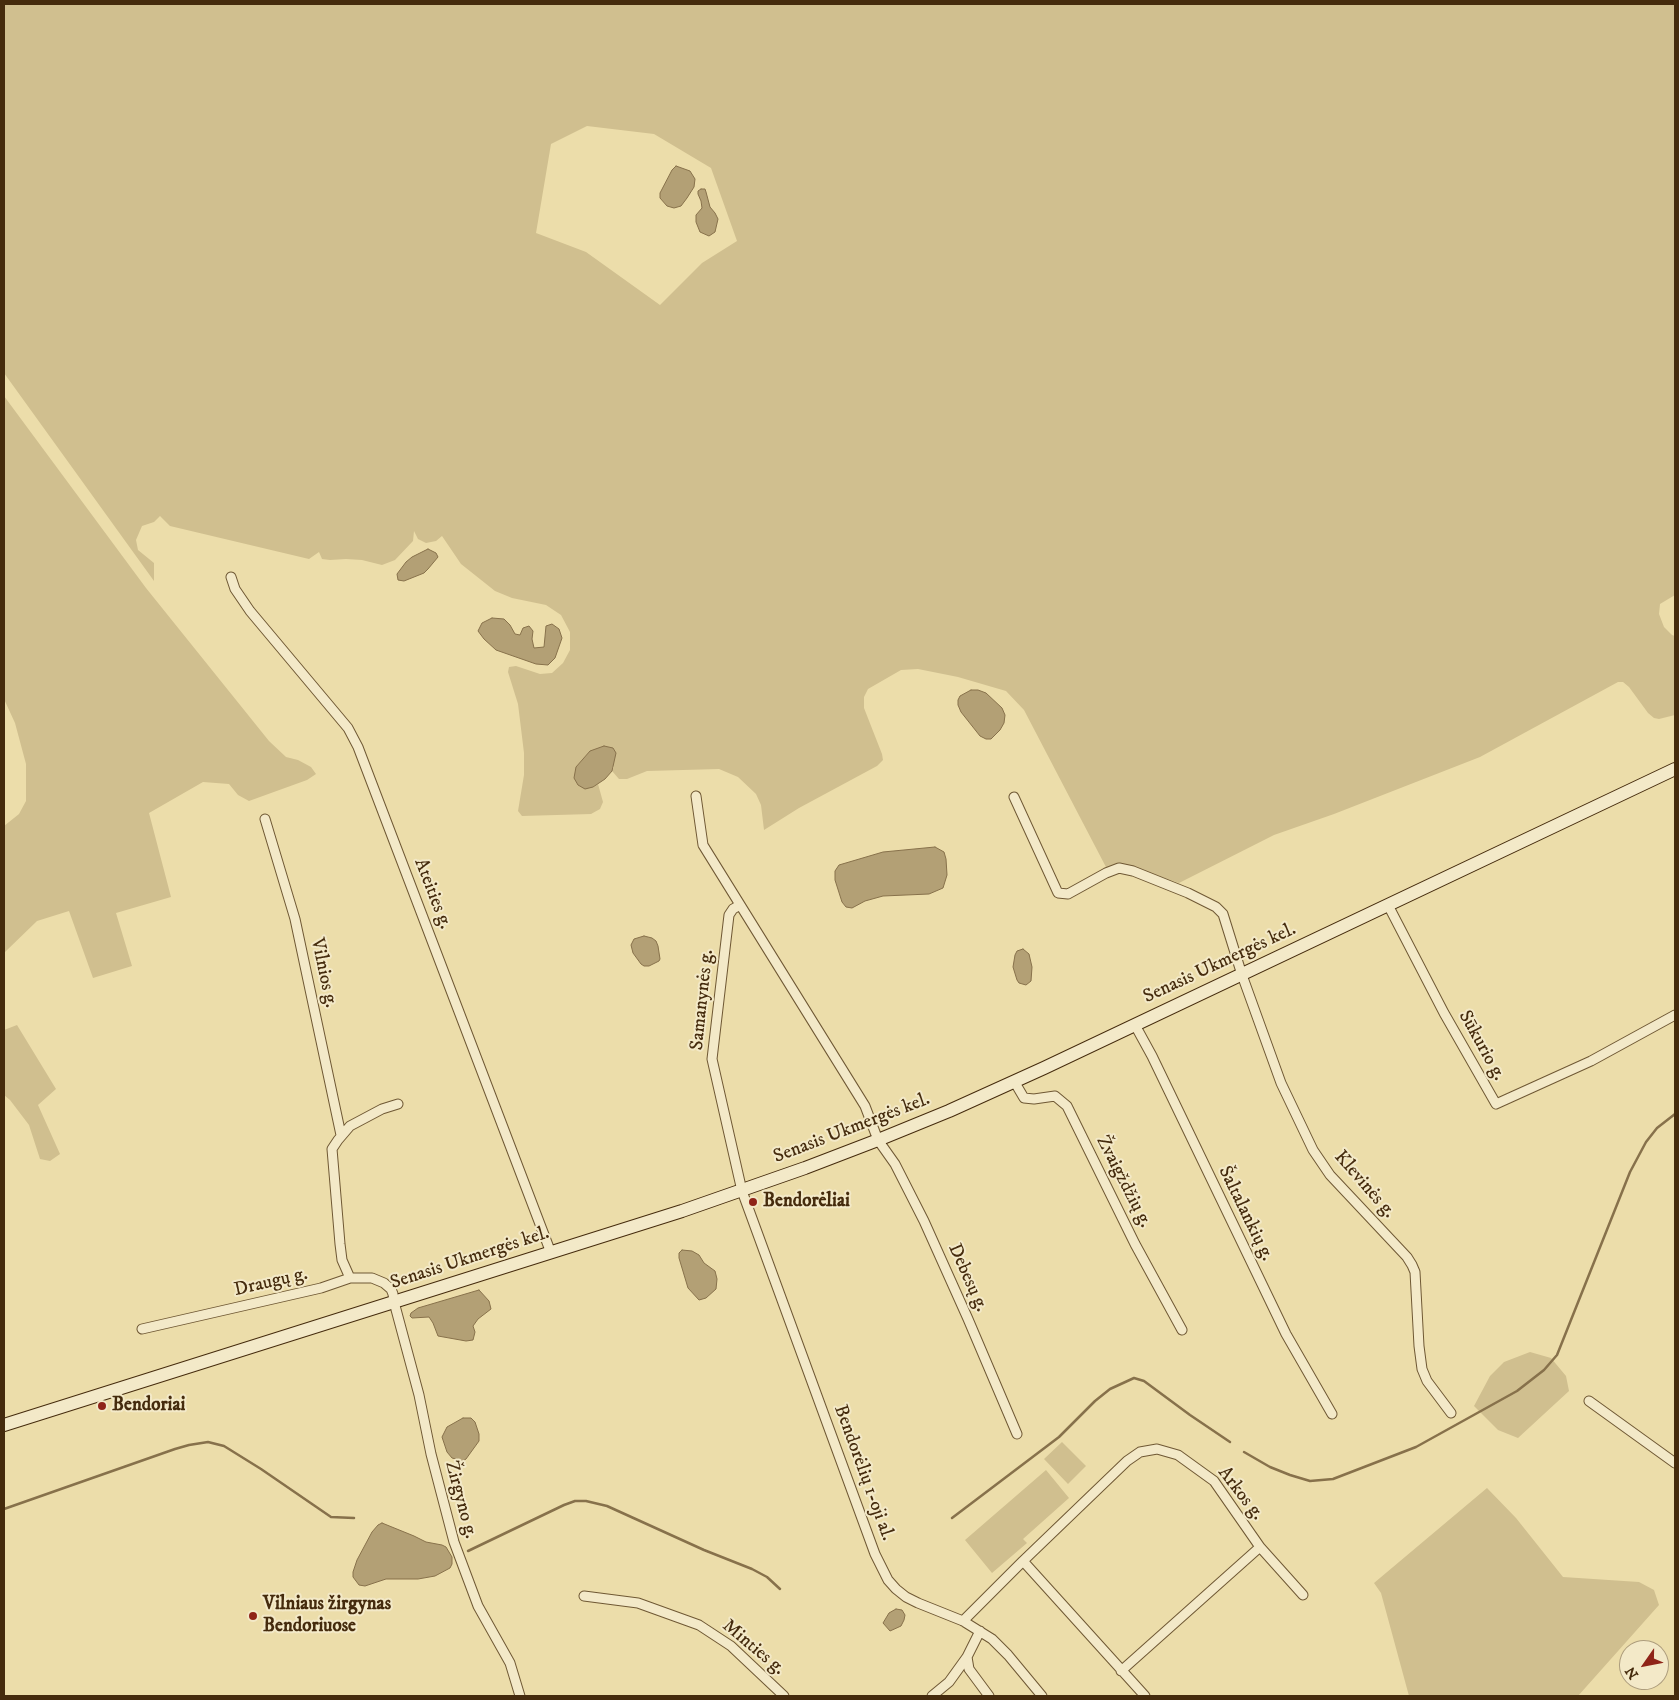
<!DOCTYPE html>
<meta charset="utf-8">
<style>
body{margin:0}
#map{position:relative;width:1679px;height:1700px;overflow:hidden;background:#ecddaa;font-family:"IM FELL DW Pica",serif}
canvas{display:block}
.frame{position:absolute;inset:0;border:5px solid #452b0d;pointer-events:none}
.north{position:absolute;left:1619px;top:1640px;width:50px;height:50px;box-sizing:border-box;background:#f3e9c8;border:1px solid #ad9d7d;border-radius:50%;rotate:237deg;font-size:14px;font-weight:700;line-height:20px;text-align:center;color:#452b0d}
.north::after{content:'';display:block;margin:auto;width:18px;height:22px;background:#8f2418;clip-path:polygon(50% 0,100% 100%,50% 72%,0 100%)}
</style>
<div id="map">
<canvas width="1679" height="1700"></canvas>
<div class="frame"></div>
<div class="north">N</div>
</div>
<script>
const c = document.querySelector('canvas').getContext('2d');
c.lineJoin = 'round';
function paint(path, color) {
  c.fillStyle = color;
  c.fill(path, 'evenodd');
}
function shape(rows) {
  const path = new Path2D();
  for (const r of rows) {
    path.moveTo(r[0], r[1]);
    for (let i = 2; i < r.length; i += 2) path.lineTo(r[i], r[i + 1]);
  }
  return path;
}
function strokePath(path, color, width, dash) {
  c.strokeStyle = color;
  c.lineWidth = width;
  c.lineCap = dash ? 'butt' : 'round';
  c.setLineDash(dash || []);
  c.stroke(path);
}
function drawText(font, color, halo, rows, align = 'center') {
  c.font = font + ' "IM FELL DW Pica",serif';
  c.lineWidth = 4;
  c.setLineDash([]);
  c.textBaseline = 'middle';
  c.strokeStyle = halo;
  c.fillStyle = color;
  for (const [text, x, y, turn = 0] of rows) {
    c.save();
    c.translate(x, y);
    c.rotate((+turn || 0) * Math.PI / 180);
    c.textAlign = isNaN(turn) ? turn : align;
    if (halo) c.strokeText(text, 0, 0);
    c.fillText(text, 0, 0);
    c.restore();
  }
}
const green = shape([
 [4,4,1675,4,1675,595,1660,604,1659,614,1664,627,1672,635,1675,636,1675,715,1659,719,1654,718,1648,713,1629,687,1623,682,1618,682,1480,757,1334,814,1274,835,1179,883,1139,869,1107,869,1024,710,1006,691,958,677,918,669,901,670,868,689,864,697,864,708,882,754,883,760,877,766,799,808,764,830,761,805,756,794,738,777,719,769,647,771,627,779,619,779,612,771,614,767,590,751,576,767,593,787,598,784,603,802,600,809,591,814,522,816,518,811,524,775,524,753,518,704,508,672,509,667,516,666,540,674,552,673,563,663,570,650,570,632,561,615,546,605,512,598,495,591,461,564,442,536,436,541,426,543,418,539,414,531,413,541,395,560,382,565,362,560,346,559,330,560,322,559,319,552,309,559,170,526,160,516,154,522,142,526,136,540,138,550,154,563,154,581,4,373],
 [587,126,654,134,711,168,737,241,702,263,660,305,586,252,536,233,551,144],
 [4,396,146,588,269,741,286,757,298,760,311,767,316,774,307,780,249,801,238,795,229,784,203,782,149,813,171,897,116,913,132,966,93,978,69,911,37,921,4,953,4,826,19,814,26,801,26,764,15,723,4,699],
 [17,1025,56,1089,38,1105,60,1154,50,1161,40,1159,29,1125,10,1100,4,1095,4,1030],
 [1530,1352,1551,1358,1566,1376,1569,1391,1518,1438,1498,1430,1474,1406,1490,1376,1504,1362],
 [1062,1442,1086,1466,1068,1484,1044,1459],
 [1046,1470,1069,1498,1023,1539,1027,1543,992,1573,965,1540],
 [1487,1488,1516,1518,1563,1577,1639,1582,1654,1590,1659,1605,1578,1696,1409,1696,1381,1593,1374,1583]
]);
const water = shape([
 [676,166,690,171,695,179,694,187,687,198,681,206,674,208,667,206,660,198,660,193,672,170,676,166],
 [701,189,705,189,706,192,710,207,715,213,718,219,715,232,709,236,700,232,696,222,696,215,702,208,701,201,698,194,698,191,701,189],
 [428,549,436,553,438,557,428,569,424,573,404,581,398,580,397,574,406,562,412,557,428,549],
 [492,618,504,619,510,625,515,634,520,635,523,628,529,626,533,631,532,639,534,648,544,647,546,626,552,624,559,629,562,638,555,658,548,665,536,664,496,650,484,639,478,631,482,623,492,618],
 [971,690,978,690,986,693,1002,708,1005,715,1004,723,1000,730,991,739,986,739,980,736,961,712,958,705,958,700,960,696,971,690],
 [604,746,613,748,616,753,612,771,605,779,593,787,585,789,578,785,574,778,576,767,590,751,604,746],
 [935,847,944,852,946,859,947,875,943,888,929,894,883,896,865,901,852,908,846,907,842,902,835,880,835,871,839,865,883,852,935,847],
 [644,936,652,938,656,941,658,946,660,959,659,961,649,966,644,966,641,964,633,953,631,945,634,939,644,936],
 [1023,949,1029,954,1032,967,1031,981,1026,985,1019,983,1017,980,1013,967,1015,955,1017,951,1023,949],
 [682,1250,692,1251,699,1255,704,1263,715,1271,717,1279,716,1289,706,1298,699,1300,688,1288,679,1258,679,1253,682,1250],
 [479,1290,489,1301,491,1309,478,1319,473,1326,475,1332,473,1340,466,1341,438,1336,433,1323,429,1317,412,1318,410,1316,411,1313,418,1308,479,1290],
 [463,1418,471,1418,475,1422,479,1434,479,1441,466,1459,463,1461,452,1458,447,1452,442,1437,447,1427,463,1418],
 [382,1523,414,1536,426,1542,442,1545,446,1547,452,1557,452,1564,450,1568,435,1576,418,1579,386,1579,365,1586,359,1585,353,1577,353,1572,357,1560,372,1532,378,1525,382,1523],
 [896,1609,902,1610,905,1615,904,1620,901,1626,890,1631,883,1623,889,1613,896,1609]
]);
const stream = shape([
 [1244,1452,1270,1467,1290,1475,1310,1481,1333,1479,1416,1447,1517,1391,1544,1370,1557,1355,1630,1172,1646,1142,1657,1128,1675,1114],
 [4,1509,175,1449,189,1445,208,1442,224,1446,261,1469,331,1517,354,1518],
 [952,1518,1059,1437,1095,1401,1110,1389,1134,1378,1144,1381,1190,1415,1230,1442],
 [468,1551,564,1505,575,1501,586,1501,607,1506,704,1550,752,1569,767,1577,780,1589]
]);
const street = shape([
 [231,577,235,589,250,611,348,728,358,747,551,1253],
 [696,796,703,845,865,1106,878,1140,895,1164,924,1221,968,1319,1017,1434],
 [1014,797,1058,893,1068,894,1106,873,1119,868,1133,871,1188,893,1216,907,1223,914,1242,975,1281,1083,1313,1150,1330,1175,1407,1257,1412,1265,1415,1272,1419,1346,1422,1369,1427,1381,1451,1413],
 [265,819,295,919,341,1135],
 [740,905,733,909,729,915,712,1059,742,1191,875,1554,888,1580,896,1589,906,1597,918,1603,963,1621,992,1639,1008,1655,1042,1696],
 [1388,905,1444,1013,1496,1104,1591,1061,1675,1015],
 [1135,1025,1152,1056,1286,1334,1332,1414],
 [1014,1081,1024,1098,1034,1099,1055,1096,1067,1106,1135,1244,1182,1330],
 [350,1278,342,1260,340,1244,332,1149,338,1140,350,1126,382,1109,398,1104],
 [142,1329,321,1288,350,1278,372,1278,384,1283,391,1289,393,1294,394,1302,419,1395,431,1454,454,1542,478,1606,510,1663,520,1696],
 [1589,1401,1675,1463],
 [1023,1561,1127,1461,1140,1452,1157,1449,1178,1455,1214,1481,1260,1547,1303,1595],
 [584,1596,638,1603,699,1625,731,1646,784,1696],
 [963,1621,1023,1561,1145,1696],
 [967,1657,969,1669,989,1696],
 [1121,1671,1260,1547],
 [932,1696,949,1682,967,1657,980,1631]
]);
const secondary = shape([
 [4,1425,682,1211,805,1168,878,1140,949,1111,1044,1068,1675,769]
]);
const markers = [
 [753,1202,5,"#8f2418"],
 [102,1406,5,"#8f2418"],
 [253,1616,5,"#8f2418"]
];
const streetNames = [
 ["Ateities g.",432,894,69],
 ["Senasis Ukmergės kel.",1220,964,-25],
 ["Vilnios g.",323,973,78],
 ["Samanynės g.",703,1000,-84],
 ["Sūkurio g.",1481,1046,61],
 ["Senasis Ukmergės kel.",852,1129,-21],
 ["Žvaigždžių g.",1123,1182,63],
 ["Klevinės g.",1364,1185,49],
 ["Šaltalankių g.",1245,1214,64],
 ["Senasis Ukmergės kel.",470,1259,-18],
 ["Debesų g.",967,1278,66],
 ["Draugų g.",271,1283,-13],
 ["Bendorėlių 1-oji al.",863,1473,70],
 ["Arkos g.",1240,1494,52],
 ["Žirgyno g.",460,1500,75],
 ["Minties g.",753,1648,40]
];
const poiNames = [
 ["Bendorėliai",763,1202],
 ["Bendoriai",112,1406],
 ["Vilniaus žirgynas",263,1605],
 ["Bendoriuose",263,1627]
];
paint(green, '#d0bf8f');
paint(water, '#b3a075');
strokePath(water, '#87714b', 1);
strokePath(stream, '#87714b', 2.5);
strokePath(street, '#6f5834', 11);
strokePath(secondary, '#452b0d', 14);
strokePath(street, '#f3e9c8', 9);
strokePath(secondary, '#f3e9c8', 12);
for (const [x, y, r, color] of markers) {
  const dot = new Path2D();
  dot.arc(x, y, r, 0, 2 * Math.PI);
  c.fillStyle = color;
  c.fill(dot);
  strokePath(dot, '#f3e9c8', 2);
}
drawText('19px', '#452b0d', '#f3e9c8', streetNames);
drawText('bold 19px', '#452b0d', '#f3e9c8', poiNames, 'left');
</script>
